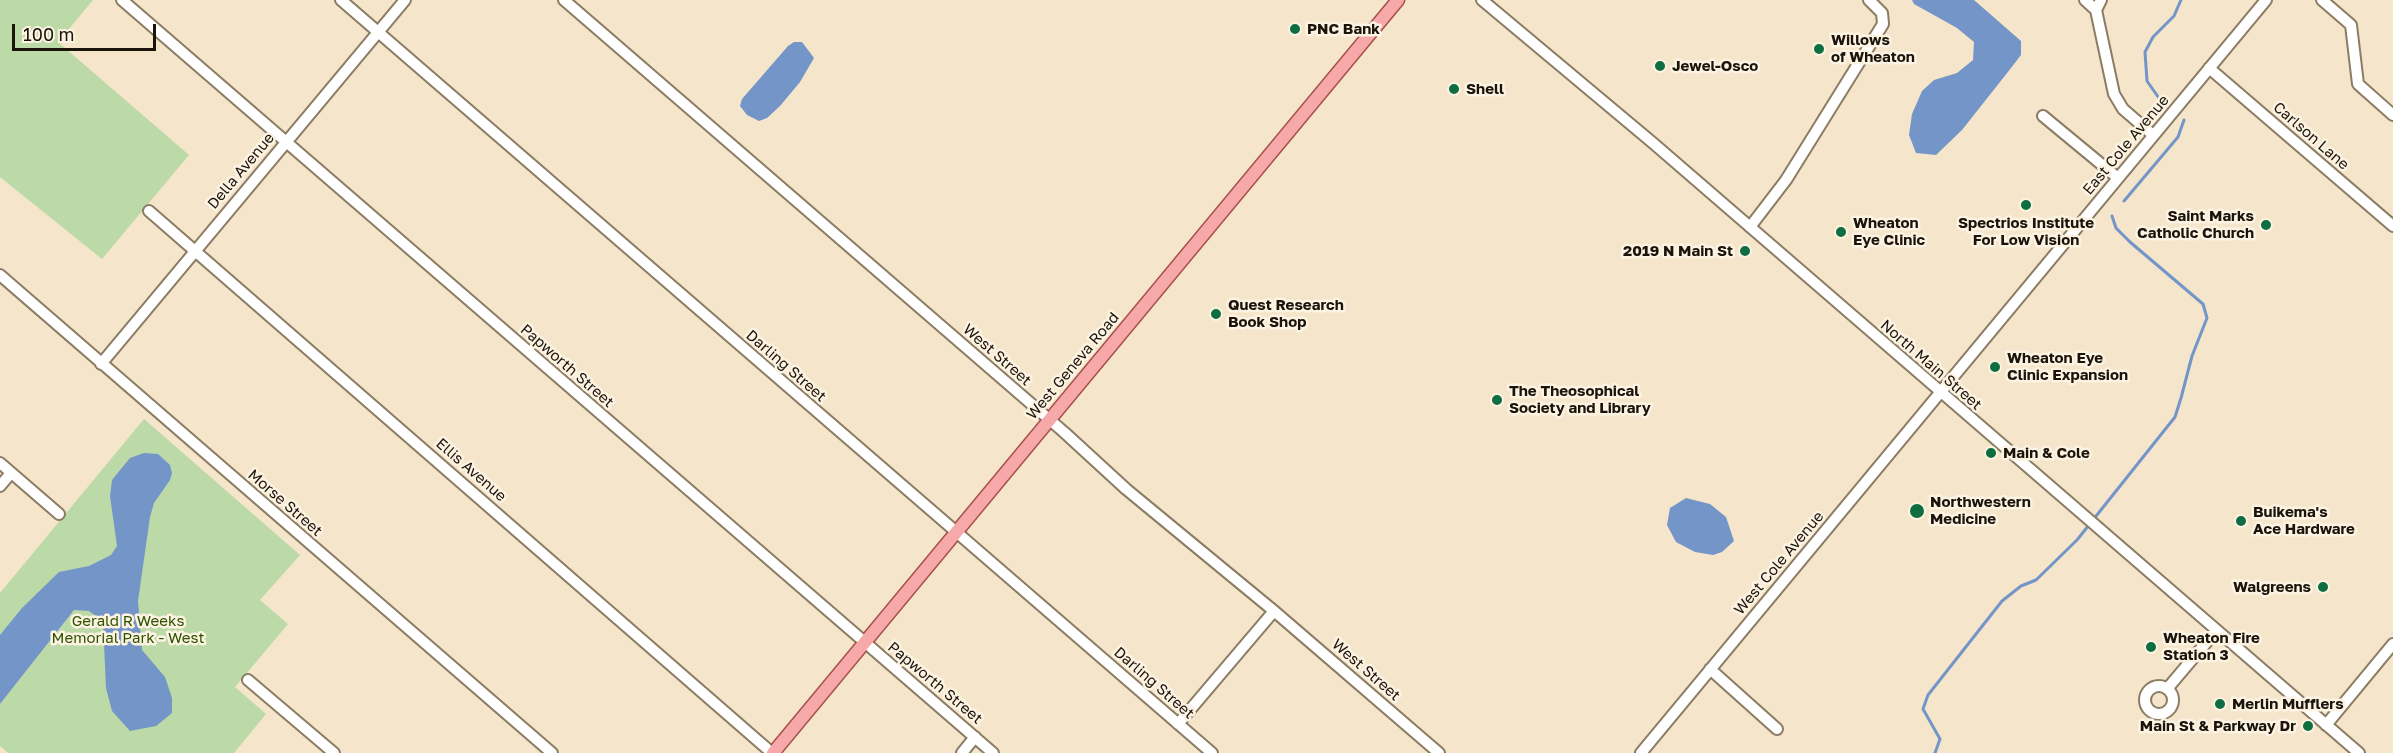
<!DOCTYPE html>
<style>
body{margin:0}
#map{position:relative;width:2393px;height:753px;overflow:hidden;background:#f5e5ca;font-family:"Golos Text",sans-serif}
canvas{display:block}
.scale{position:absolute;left:12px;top:24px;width:144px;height:27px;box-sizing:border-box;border:3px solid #1a140b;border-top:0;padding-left:8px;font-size:18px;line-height:21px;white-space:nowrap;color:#1a140b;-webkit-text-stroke:4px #fdf3e3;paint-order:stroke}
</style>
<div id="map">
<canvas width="2393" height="753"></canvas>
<div class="scale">100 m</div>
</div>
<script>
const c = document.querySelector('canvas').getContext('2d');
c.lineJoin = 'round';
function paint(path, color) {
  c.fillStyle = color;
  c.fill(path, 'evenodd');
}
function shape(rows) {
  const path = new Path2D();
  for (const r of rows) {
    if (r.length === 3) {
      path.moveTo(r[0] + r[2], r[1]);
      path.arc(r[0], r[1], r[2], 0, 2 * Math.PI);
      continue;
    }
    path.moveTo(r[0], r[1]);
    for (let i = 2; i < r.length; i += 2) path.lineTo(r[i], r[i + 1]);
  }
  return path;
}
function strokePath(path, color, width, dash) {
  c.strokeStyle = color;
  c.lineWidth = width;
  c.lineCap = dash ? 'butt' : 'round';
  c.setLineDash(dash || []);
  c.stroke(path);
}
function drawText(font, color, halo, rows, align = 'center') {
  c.font = font + ' "Golos Text",sans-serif';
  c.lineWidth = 5;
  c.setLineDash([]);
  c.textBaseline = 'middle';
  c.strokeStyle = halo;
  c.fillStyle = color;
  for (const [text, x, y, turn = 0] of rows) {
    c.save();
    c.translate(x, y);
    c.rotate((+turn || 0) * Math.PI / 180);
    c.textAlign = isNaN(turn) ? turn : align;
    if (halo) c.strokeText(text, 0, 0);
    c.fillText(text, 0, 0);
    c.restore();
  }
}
const green = shape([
 [0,0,93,0,58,42,189,155,102,259,0,177],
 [144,419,300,555,260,600,288,624,235,687,266,714,234,753,8,753,0,746,0,593]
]);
const water = shape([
 [1912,0,1974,0,2021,41,2021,55,2011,68,1962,130,1936,155,1916,153,1909,135,1912,114,1922,91,1934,80,1957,73,1973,60,1974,42,1957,28,1914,4],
 [794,42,802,42,814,58,800,82,780,106,767,118,759,121,747,115,740,106,742,99,788,46],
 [144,453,158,454,170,465,172,473,170,480,154,503,150,517,138,601,142,650,165,677,172,698,172,713,156,726,130,731,112,711,106,688,103,621,89,611,74,610,0,704,0,635,22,608,59,572,89,566,111,555,117,546,110,496,112,480,130,458],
 [1686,498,1710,504,1726,517,1734,541,1722,552,1713,555,1695,552,1676,542,1667,525,1670,508]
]);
const stream = shape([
 [2161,101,2147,81,2145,52,2153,37,2174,16,2181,0],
 [2124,201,2178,137,2184,120],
 [1935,753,1940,739,1923,709,1928,695,2002,601,2021,586,2036,580,2077,540,2175,417,2181,398,2192,356,2207,318,2203,304,2130,242,2116,228,2112,216]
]);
const minor = shape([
 [122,0,993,753],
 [341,0,1212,753],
 [564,0,1065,433,1126,489,1274,611,1439,753],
 [1482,0,1653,143,2359,753],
 [2085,0,2096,10],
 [2101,0,2096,10,2114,94,2123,109,2153,135],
 [2322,0,2351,25,2358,84,2393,115],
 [2209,68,2393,226],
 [2043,116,2118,178],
 [149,211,772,753],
 [1750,227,1786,180,1883,24,1882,13,1869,0],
 [0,275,552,753],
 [101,364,405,0],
 [0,463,59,514],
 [0,486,11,473],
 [1710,669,1777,729],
 [248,680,334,753],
 [2159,700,14],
 [2167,689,2216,631],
 [1178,724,1274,611],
 [2326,725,2393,644],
 [962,753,975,737],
 [1641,753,2266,0]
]);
const major = shape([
 [773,753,1398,0]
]);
const markers = [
 [1295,29,6,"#0e6d41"],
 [1819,49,6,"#0e6d41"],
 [1660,66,6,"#0e6d41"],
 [1454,89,6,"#0e6d41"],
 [2026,205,6,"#0e6d41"],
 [2266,225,6,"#0e6d41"],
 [1841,232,6,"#0e6d41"],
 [1745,251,6,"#0e6d41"],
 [1216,314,6,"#0e6d41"],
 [1995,367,6,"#0e6d41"],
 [1497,400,6,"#0e6d41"],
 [1991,453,6,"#0e6d41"],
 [1917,511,8,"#0e6d41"],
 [2241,521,6,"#0e6d41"],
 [2323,587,6,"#0e6d41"],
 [2151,647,6,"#0e6d41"],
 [2220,704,6,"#0e6d41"],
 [2308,726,6,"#0e6d41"]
];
const poiNames = [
 ["PNC Bank",1307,29],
 ["Willows",1831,40],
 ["of Wheaton",1831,57],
 ["Jewel-Osco",1672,66],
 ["Shell",1466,89],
 ["Saint Marks",2254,216,"right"],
 ["Catholic Church",2254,233,"right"],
 ["Wheaton",1853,223],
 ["Eye Clinic",1853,240],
 ["Spectrios Institute",2026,223,"center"],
 ["For Low Vision",2026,240,"center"],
 ["2019 N Main St",1733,251,"right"],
 ["Quest Research",1228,305],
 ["Book Shop",1228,322],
 ["Wheaton Eye",2007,358],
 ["Clinic Expansion",2007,375],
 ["The Theosophical",1509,391],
 ["Society and Library",1509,408],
 ["Main & Cole",2003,453],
 ["Northwestern",1930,502],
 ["Medicine",1930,519],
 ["Buikema's",2253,512],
 ["Ace Hardware",2253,529],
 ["Walgreens",2311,587,"right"],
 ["Wheaton Fire",2163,638],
 ["Station 3",2163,655],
 ["Merlin Mufflers",2232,704],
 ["Main St & Parkway Dr",2296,726,"right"]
];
const streetNames = [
 ["Carlson Lane",2311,136,41],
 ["East Cole Avenue",2126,145,-50],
 ["Della Avenue",241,171,-50],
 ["West Street",997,355,41],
 ["North Main Street",1931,365,41],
 ["Papworth Street",567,366,41],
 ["Darling Street",786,366,41],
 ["West Geneva Road",1073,366,-50],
 ["Ellis Avenue",471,470,41],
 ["Morse Street",285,503,41],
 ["West Cole Avenue",1779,563,-50],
 ["West Street",1366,670,41],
 ["Papworth Street",935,683,40],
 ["Darling Street",1154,683,41]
];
const parkNames = [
 ["Gerald R Weeks",128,621],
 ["Memorial Park - West",128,638]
];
paint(green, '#bcd9a8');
paint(water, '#7495c7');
strokePath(stream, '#7495c7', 3);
strokePath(minor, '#8b7c64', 14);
strokePath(major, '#a6504c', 15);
strokePath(minor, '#fff', 10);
strokePath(major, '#f7a9a9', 12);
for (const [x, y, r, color] of markers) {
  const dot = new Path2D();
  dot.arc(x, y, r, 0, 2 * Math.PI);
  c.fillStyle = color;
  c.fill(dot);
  strokePath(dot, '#fdf3e3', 2);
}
drawText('bold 15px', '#1a140b', '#fdf3e3', poiNames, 'left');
drawText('15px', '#1a140b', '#fdf3e3', streetNames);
drawText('15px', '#2e5300', '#fdf3e3', parkNames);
</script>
